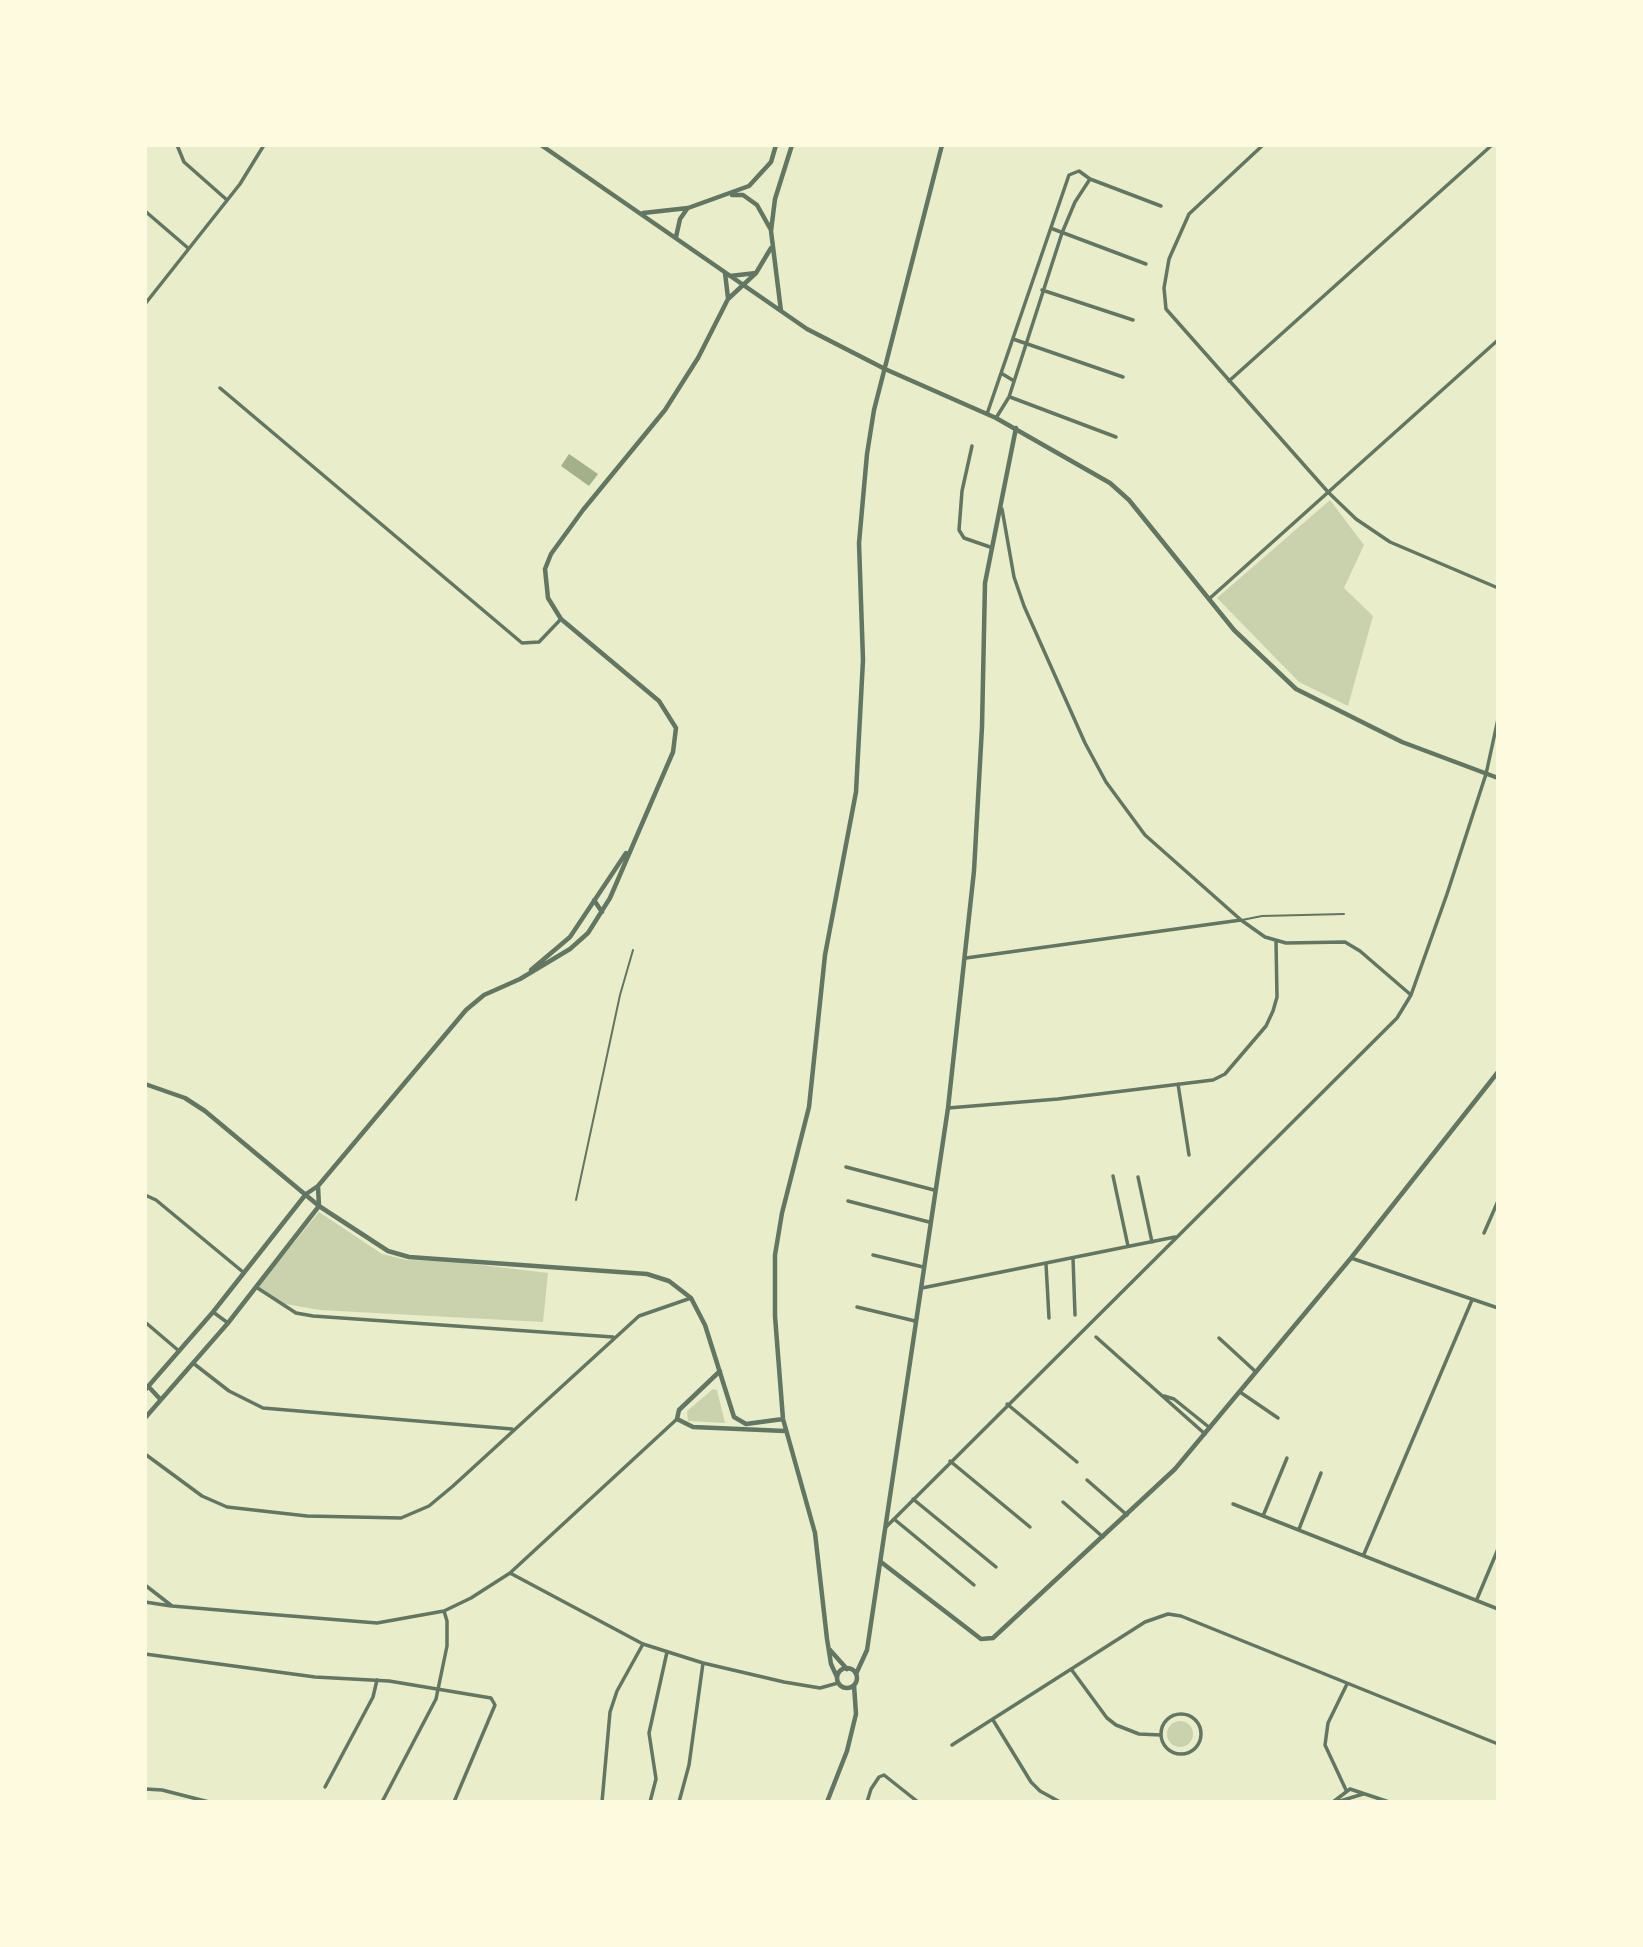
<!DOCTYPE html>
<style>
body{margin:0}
#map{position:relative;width:1643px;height:1947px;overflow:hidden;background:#e9edc9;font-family:"Noto Sans",sans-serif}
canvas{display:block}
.frame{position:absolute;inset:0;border:147px solid #fefae0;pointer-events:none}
</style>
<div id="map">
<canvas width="1643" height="1947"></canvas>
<div class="frame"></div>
</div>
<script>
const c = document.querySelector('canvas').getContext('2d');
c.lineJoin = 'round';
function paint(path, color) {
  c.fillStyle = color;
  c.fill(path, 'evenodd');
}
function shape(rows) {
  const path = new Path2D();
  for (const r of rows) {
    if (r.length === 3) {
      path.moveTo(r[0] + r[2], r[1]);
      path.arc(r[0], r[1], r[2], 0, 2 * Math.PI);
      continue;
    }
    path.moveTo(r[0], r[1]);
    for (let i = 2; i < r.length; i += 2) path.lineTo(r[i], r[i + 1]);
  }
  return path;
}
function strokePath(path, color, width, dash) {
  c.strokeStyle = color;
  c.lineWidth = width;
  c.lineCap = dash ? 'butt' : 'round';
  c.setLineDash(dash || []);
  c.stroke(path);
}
const green = shape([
 [1330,500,1364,545,1344,588,1373,616,1348,706,1299,682,1217,598],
 [319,1212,382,1254,407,1260,448,1261,548,1273,543,1322,320,1310,286,1304,256,1289],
 [713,1389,717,1390,725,1423,688,1421,687,1411],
 [1180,1734,13]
]);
const water = shape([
 [569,454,598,474,589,486,561,466]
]);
const service = shape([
 [1242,920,1262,916,1344,914],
 [576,1200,620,995,633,950]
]);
const minor = shape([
 [177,145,184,162,227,200],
 [1263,145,1189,214,1169,259,1164,288,1166,309,1328,492,1356,519,1390,542,1498,588],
 [145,211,188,248],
 [1053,229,1146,264],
 [1042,290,1133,320],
 [145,304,240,184,264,145],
 [1013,339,1123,377],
 [1001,373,1014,381],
 [1229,381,1492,145],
 [220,388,522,643,539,642,561,619],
 [1010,397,1116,437],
 [987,414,1069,175,1079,171,1090,179,1161,206],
 [996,418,1009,397,1062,233,1075,202,1090,179],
 [972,446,962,491,959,530,964,538,990,547],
 [1002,509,1014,577,1024,606,1085,743,1106,782,1145,835,1241,920,1265,937,1286,943,1345,942,1360,951,1411,995],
 [1209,599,1498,340],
 [966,958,1241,920],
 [1178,1084,1189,1155],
 [948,1108,1058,1099,1213,1080,1225,1074,1266,1026,1273,1011,1277,997,1276,941],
 [846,1167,934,1190],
 [1113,1176,1128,1246],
 [1138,1177,1152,1242],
 [145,1195,156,1200,243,1272],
 [848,1201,929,1222],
 [1484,1233,1498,1201],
 [873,1255,923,1267],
 [1073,1258,1075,1315],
 [1351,1258,1498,1308],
 [1046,1264,1049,1318],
 [256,1287,296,1313,313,1316,613,1337],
 [922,1288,1175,1237],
 [857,1307,915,1321],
 [213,1312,228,1323],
 [145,1322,179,1351],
 [1096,1337,1205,1434],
 [1219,1338,1256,1372],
 [193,1363,229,1391,263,1408,512,1429],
 [1240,1392,1278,1418],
 [1164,1396,1174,1399,1210,1428],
 [1007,1404,1077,1462],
 [145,1454,202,1496,227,1507,307,1516,401,1518,429,1506,453,1486,639,1316,691,1298],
 [950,1461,1030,1527],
 [1087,1480,1127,1515],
 [913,1499,996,1567],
 [1063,1502,1103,1537],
 [1233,1504,1498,1609],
 [1263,1516,1287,1458],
 [894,1519,974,1585],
 [886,1527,1397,1018,1411,995,1447,894,1486,774,1498,719],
 [1299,1529,1321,1473],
 [1364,1554,1472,1300],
 [510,1573,643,1644,703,1663,784,1682,820,1688,838,1683],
 [145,1585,172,1606,254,1613,377,1623,444,1611,471,1598,510,1573,677,1419],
 [1477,1599,1498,1549],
 [145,1602,171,1606],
 [145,1654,315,1677,389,1681,491,1698,495,1705,454,1802],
 [1071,1669,1107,1718,1116,1725,1139,1734,1161,1735],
 [1181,1734,20],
 [993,1720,1031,1782,1040,1791,1060,1802],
 [952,1745,1145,1622,1168,1614,1181,1616,1498,1744],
 [325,1787,373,1697,377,1680],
 [145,1789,162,1790,209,1802],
 [1346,1790,1325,1745,1328,1723,1347,1684],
 [382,1802,436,1699,447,1646,447,1621,444,1611],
 [602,1802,610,1712,617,1691,643,1644],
 [650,1802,656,1779,649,1733,667,1652],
 [679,1802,689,1765,703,1663],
 [867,1802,871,1789,879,1777,884,1775,918,1802],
 [1333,1802,1350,1789,1389,1802],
 [1337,1802,1363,1794]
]);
const tertiary = shape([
 [541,145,807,329,885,369,996,418,1110,483,1129,500,1234,630,1296,689,1402,742,1498,778],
 [732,195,743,195,757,205,771,230],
 [643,213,688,208,749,186,771,162,776,145],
 [676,237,680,219,687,209],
 [725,273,728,298],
 [730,276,756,273],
 [781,311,771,231,775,199,792,145],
 [594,900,602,912],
 [531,970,570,937,626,853],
 [145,1084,185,1098,205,1111,319,1206,388,1251,409,1257,647,1274,669,1281,691,1298,705,1325,734,1417,746,1424,783,1419],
 [720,1371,679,1410,677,1419,693,1427,785,1431],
 [148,1386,160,1399],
 [145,1390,213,1312,306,1194,318,1186,466,1010,484,995,520,979,570,949,588,933,610,898,673,752,676,728,659,701,561,619,548,598,545,569,551,554,583,510,665,410,698,358,728,299,756,273,771,248],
 [145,1418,228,1323,319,1206,318,1186],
 [881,1562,981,1639,993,1638,1175,1469,1351,1258,1498,1072],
 [830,1650,847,1669],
 [847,1678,10],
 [856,1674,867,1650,948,1108,974,871,982,727,985,583,1016,428],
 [837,1677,831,1664,827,1639,815,1533,783,1419,775,1316,775,1255,782,1213,809,1107,825,955,856,792,863,660,859,543,867,454,874,410,942,145],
 [827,1802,847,1751,856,1714,854,1685]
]);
paint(green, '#cad2ad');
paint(water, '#a3b18a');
strokePath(service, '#617663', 2);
strokePath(minor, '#617663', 3.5);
strokePath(tertiary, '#617663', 4.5);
</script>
